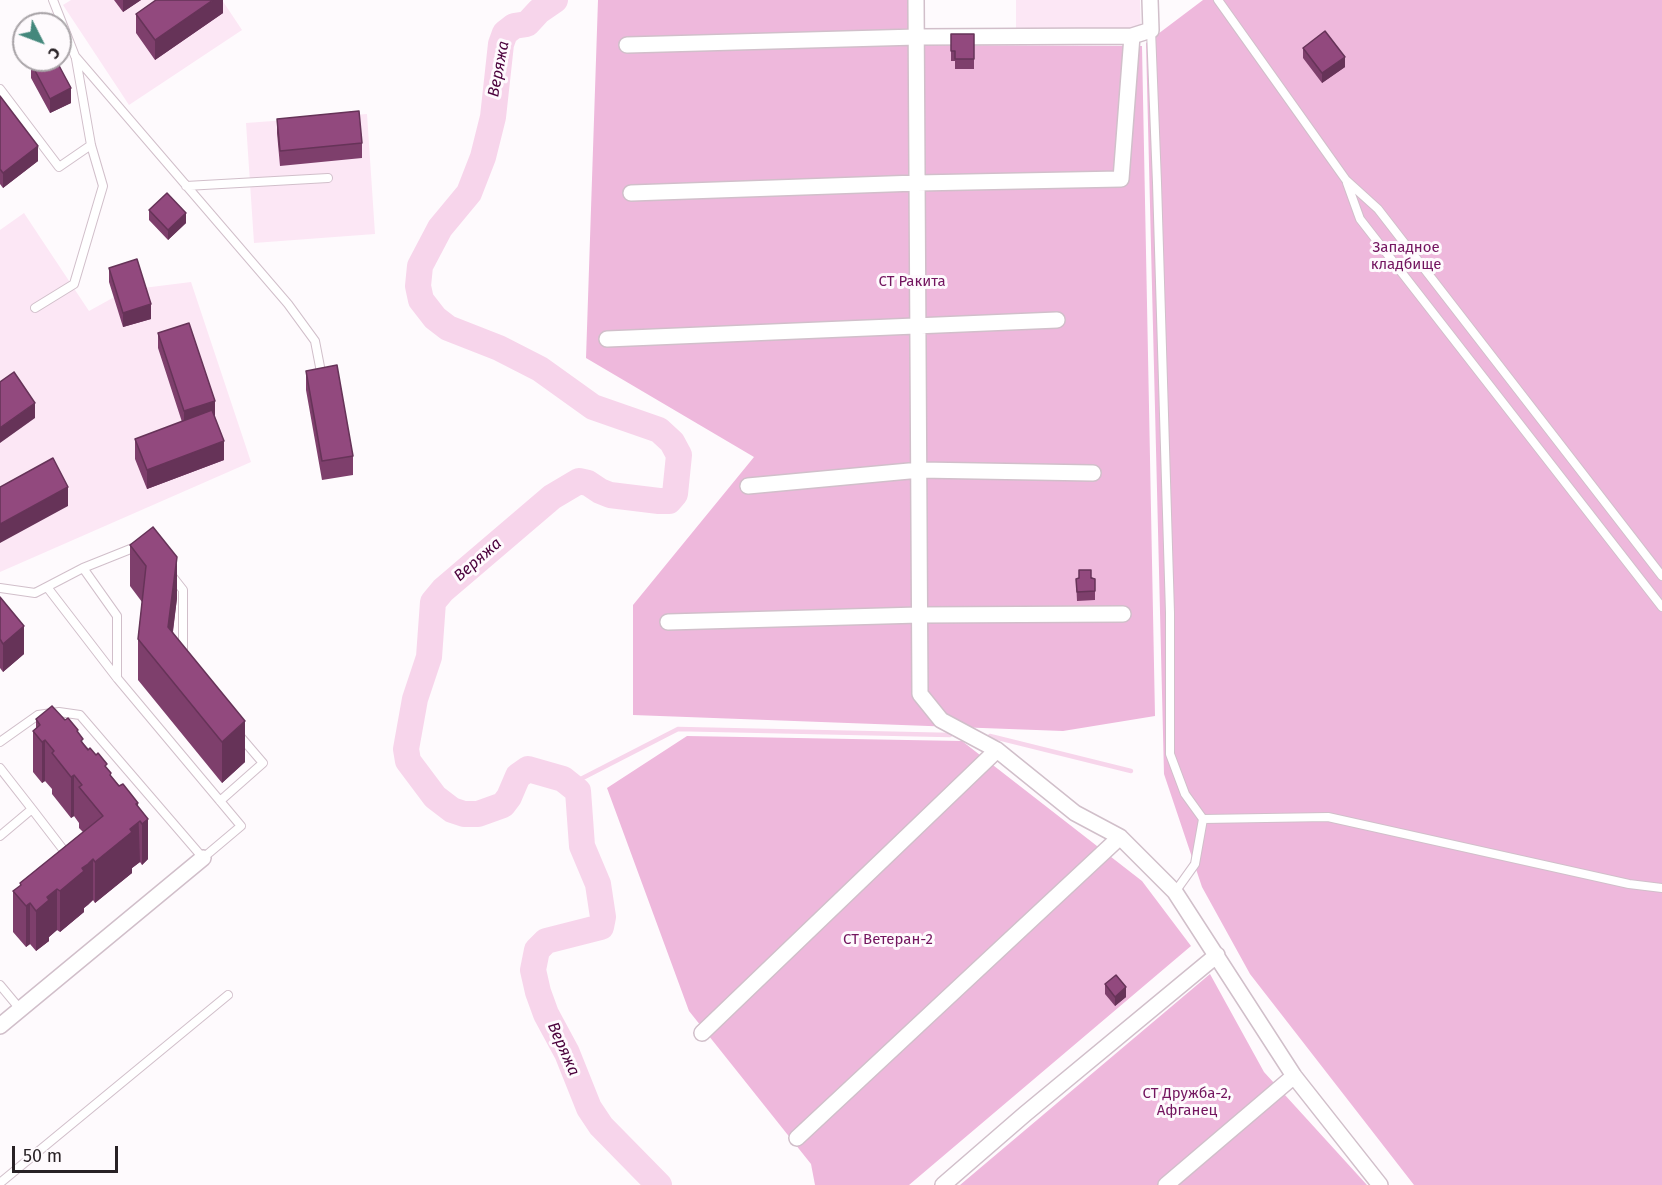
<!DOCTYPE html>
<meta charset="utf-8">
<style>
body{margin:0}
#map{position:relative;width:1662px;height:1185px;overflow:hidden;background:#fefafd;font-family:"Fira Sans",sans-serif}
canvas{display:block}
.north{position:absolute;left:12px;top:12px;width:60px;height:60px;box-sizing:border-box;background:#fefafd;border:2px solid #a8a3a7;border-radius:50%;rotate:132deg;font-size:16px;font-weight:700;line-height:24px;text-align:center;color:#282125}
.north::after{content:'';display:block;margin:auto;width:21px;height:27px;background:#44887c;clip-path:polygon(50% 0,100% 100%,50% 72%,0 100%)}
.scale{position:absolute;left:12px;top:1146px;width:106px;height:27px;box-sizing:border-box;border:3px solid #282125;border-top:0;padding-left:8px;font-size:18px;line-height:21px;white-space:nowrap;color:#282125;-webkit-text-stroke:4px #fefafd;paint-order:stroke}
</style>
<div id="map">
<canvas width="1662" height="1185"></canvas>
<div class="north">С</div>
<div class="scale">50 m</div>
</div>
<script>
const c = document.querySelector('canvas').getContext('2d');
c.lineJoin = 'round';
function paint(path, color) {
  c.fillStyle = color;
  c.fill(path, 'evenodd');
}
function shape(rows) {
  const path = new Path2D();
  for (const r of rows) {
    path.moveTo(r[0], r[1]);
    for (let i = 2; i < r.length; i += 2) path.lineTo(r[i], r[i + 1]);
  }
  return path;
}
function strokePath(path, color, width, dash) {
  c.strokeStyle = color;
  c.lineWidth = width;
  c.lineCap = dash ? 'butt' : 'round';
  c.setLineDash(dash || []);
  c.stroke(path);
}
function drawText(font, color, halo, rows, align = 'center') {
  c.font = font + ' "Fira Sans",sans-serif';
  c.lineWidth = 6;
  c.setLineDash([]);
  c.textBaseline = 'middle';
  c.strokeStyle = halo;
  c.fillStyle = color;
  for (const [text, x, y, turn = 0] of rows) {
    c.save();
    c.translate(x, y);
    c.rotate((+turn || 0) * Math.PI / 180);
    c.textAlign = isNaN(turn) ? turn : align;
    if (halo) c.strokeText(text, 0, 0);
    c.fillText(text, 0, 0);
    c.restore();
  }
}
const built = shape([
 [71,0,222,0,242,30,129,105,63,5],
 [1016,0,1140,0,1141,30,1016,35],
 [367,114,375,234,254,243,246,123],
 [24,213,89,311,127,290,191,282,251,462,0,572,0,230]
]);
const green = shape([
 [598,0,909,0,911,45,1142,46,1155,716,1063,731,633,715,633,605,754,457,586,358],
 [1203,0,1662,0,1662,1185,1414,1185,1250,974,1202,887,1164,774,1146,43],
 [687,736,962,741,1142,881,1191,946,909,1185,815,1185,811,1164,689,1011,607,788],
 [1210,974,1264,1072,1367,1185,960,1185]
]);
const stream = shape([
 [990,736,1131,771],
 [571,784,678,729,950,735]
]);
const river = shape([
 [555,0,539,11,527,24,514,26,505,33,501,44,493,117,483,157,469,193,440,228,420,266,418,286,421,300,435,318,448,328,499,348,540,369,593,407,659,430,672,442,679,455,675,494,669,501,659,501,610,495,600,491,588,483,579,481,552,497,443,590,433,602,429,657,415,699,406,749,408,761,435,797,452,810,464,814,478,814,503,805,509,797,518,776,528,769,563,779,578,791,582,846,598,884,603,917,601,927,546,941,537,950,533,970,538,992,546,1014,567,1053,589,1108,601,1126,659,1185]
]);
const lane = shape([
 [53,0,75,56,288,304,315,341,321,372],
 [1218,0,1346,180,1378,209,1662,576],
 [1151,30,1157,183,1170,613,1170,754,1185,794,1203,819],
 [0,89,59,167,91,145],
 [1347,183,1360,219,1662,607],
 [186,186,328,178],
 [35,308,74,284,103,186,91,145,76,59],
 [83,568,117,616,117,678],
 [172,576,183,590,183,653],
 [0,588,35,593,83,568,138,546],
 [0,742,38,715,59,712,80,715,203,858,241,826,117,678,47,587],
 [0,768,32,809,0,836],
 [220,801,263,763,239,735],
 [32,809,65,852],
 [1175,892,1195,864,1203,819,1328,817,1629,884,1662,888],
 [0,985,20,1009],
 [0,1183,228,995]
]);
const street = shape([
 [916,0,920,694,941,720,997,750,1075,813,1120,837,1175,892,1294,1076,1380,1185],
 [627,45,917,37,1132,36,1151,30,1150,0],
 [631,193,917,183,1121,179,1132,36],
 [607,339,1057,320],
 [748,486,920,470,1093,473],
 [668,622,919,615,1123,614],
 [0,1026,203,858],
 [702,1033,997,750],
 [797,1138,1120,837],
 [943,1185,1025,1114,1217,955],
 [1166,1185,1294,1076]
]);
const wall = shape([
 [114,0,141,0,123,12],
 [223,0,223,13,155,60,136,33,136,14],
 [951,34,974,34,974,69,955,69,955,61,951,61],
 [1303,48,1345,67,1322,83,1303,58],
 [31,63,71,103,50,113,31,78],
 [0,96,38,161,3,188,0,184],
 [277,119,362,143,362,158,280,166,277,133],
 [149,210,186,223,168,240,149,220],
 [109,268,151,319,123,327,109,282],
 [158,333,214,416,224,460,147,489,135,459,135,439,182,422,158,348],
 [306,371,353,456,353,475,322,480,306,390],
 [130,545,177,598,173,632,245,762,222,783,138,680,138,639,142,602,130,586],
 [1079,570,1095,579,1095,600,1077,601,1076,579,1079,579],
 [0,597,24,654,3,672,0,668],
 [36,719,78,734,83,743,107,768,111,776,148,819,148,859,142,865,140,862,132,868,132,873,95,903,93,900,88,905,84,908,84,912,60,932,57,930,49,937,49,941,36,951,30,944,26,947,13,932,13,891,20,886,20,883,83,832,79,828,79,823,74,816,71,818,52,794,52,789,45,781,42,783,33,772,33,731,36,729],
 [1105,984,1126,997,1115,1006,1105,994]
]);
const shadedWall = shape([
 [123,0,141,0,123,12],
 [213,0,223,0,223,13,155,60,155,40],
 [1345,57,1345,67,1322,83,1322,73],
 [71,88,71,103,50,113,50,99],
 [38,146,38,161,3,188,3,173],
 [186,213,186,223,168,240,168,230],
 [151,304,151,319,123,327,123,313],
 [215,401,215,416,184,426,184,411],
 [35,403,35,418,0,443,0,428],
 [224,441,224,460,147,489,147,470],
 [68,487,68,506,0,543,0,524],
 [177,557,177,598,168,668,168,627],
 [24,626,24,654,3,672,3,644],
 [245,721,245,762,222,783,222,742],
 [45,740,45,781,42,783,42,742],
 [74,775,74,816,71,818,71,777],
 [138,803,140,862,132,868,132,873,95,903,95,862],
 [148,819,148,859,142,865,142,824],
 [93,859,93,900,84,908,84,912,60,932,60,891,82,868],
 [57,889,57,930,49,937,49,941,36,951,36,911,47,897],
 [30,903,30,944,26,947,26,906],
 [1126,987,1126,997,1115,1006,1115,997]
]);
const building = shape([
 [156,0,213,0,155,40,136,14,156,0],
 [1325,31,1345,57,1322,73,1303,48,1325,31],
 [951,34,974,34,974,59,955,59,955,51,951,51,951,34],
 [37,60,56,60,71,88,50,99,31,63,37,60],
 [0,96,38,146,3,173,0,169,0,96],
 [359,111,362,143,280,151,277,119,359,111],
 [167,193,186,213,168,230,149,210,167,193],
 [137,259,151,304,123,313,109,268,137,259],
 [189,323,215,401,184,411,158,333,189,323],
 [337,365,353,456,322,461,306,371,337,365],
 [14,372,35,403,0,428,0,382,14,372],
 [212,410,224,441,147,470,135,439,212,410],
 [53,458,68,487,0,524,0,487,53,458],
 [153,527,177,557,168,627,245,721,222,742,138,639,146,566,130,545,153,527],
 [1079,570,1091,570,1091,578,1095,579,1095,591,1077,592,1076,579,1079,578,1079,570],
 [0,597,24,626,3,644,0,639,0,597],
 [52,706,65,720,68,718,78,730,77,731,83,739,81,741,88,750,90,748,96,755,98,753,107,764,105,766,111,773,110,775,119,786,123,784,138,803,136,804,148,819,142,824,140,821,130,829,132,832,95,862,93,859,88,864,82,868,84,871,60,891,57,889,47,897,49,900,36,911,30,903,26,906,13,891,21,885,20,883,103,816,79,787,82,785,74,775,71,777,52,753,54,751,45,740,42,742,33,731,40,725,36,719,52,706],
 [1116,975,1126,987,1115,997,1105,984,1116,975]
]);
const parkNames = [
 ["Западное",1406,248],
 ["кладбище",1406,265],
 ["СТ Ракита",912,282],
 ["СТ Ветеран-2",888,940],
 ["СТ Дружба-2,",1187,1094],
 ["Афганец",1187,1111]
];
const waterNames = [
 ["Веряжа",499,69,-79],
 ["Веряжа",478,560,-41],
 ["Веряжа",563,1049,66]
];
paint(built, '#fce7f5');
paint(green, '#eeb8dc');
strokePath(stream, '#f7d5eb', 4.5);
strokePath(river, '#f7d5eb', 26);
strokePath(lane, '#d1bfca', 10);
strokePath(street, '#d1bfca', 18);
strokePath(lane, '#fff', 8);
strokePath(street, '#fff', 15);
paint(wall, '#7e3f6c');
paint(shadedWall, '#663358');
paint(building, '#92497e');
strokePath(building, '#663358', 1.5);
drawText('15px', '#73155f', '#fefafd', parkNames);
drawText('italic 16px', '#4b023c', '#fefafd', waterNames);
</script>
